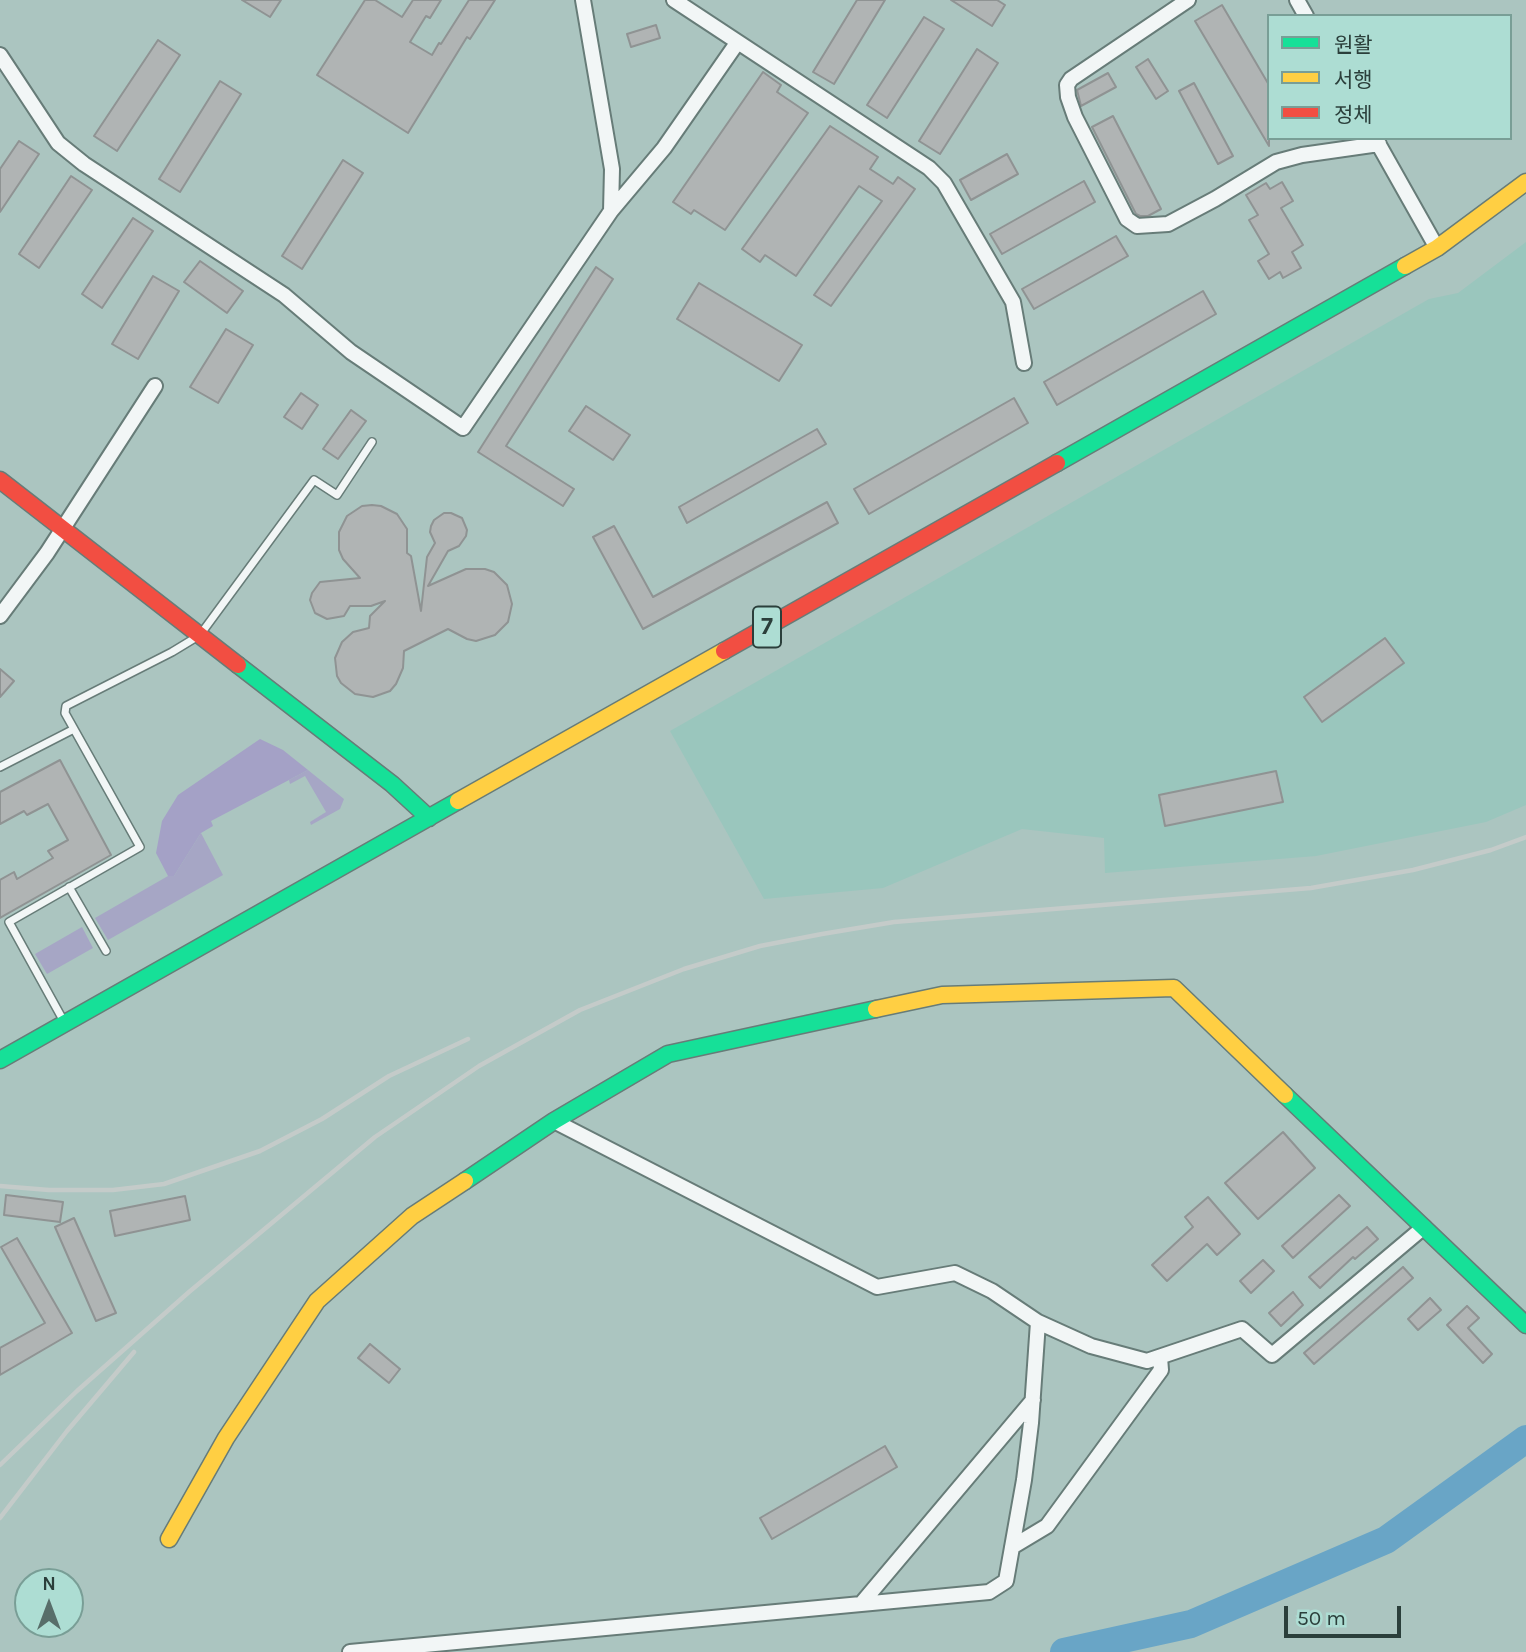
<!DOCTYPE html>
<meta charset="utf-8">
<style>
body{margin:0}
#map{position:relative;width:1526px;height:1652px;overflow:hidden;background:#abc5c0;font-family:Karla,"Noto Sans KR",sans-serif}
canvas{display:block}
.legend{position:absolute;left:1267px;top:14px;width:245px;height:126px;box-sizing:border-box;background:#adddd3;border:2px solid #799e96;margin:0;padding:9px 12px;list-style:none;font-size:21px;color:#2b3f3b}
.legend li{display:flex;align-items:center;gap:14px;height:35px}
.legend b{width:35px;border:2px solid #799e96}
.north{position:absolute;left:14px;top:1568px;width:70px;height:70px;box-sizing:border-box;background:#adddd3;border:2px solid #799e96;border-radius:50%;rotate:0deg;font-size:19px;font-weight:700;line-height:28px;text-align:center;color:#2b3f3b}
.north::after{content:'';display:block;margin:auto;width:24px;height:32px;background:#586e6a;clip-path:polygon(50% 0,100% 100%,50% 72%,0 100%)}
.scale{position:absolute;left:1284px;top:1606px;width:117px;height:32px;box-sizing:border-box;border:4px solid #2b3f3b;border-top:0;padding-left:9px;font-size:21px;line-height:24px;white-space:nowrap;color:#2b3f3b;-webkit-text-stroke:5px #adddd3;paint-order:stroke}
</style>
<div id="map">
<canvas width="1526" height="1652"></canvas>
<ul class="legend">
<li><b style="height:9px;background:#16e098"></b>원활</li>
<li><b style="height:9px;background:#ffcf43"></b>서행</li>
<li><b style="height:9px;background:#f24e42"></b>정체</li>
</ul>
<div class="north">N</div>
<div class="scale">50 m</div>
</div>
<script>
const c = document.querySelector('canvas').getContext('2d');
c.lineJoin = 'round';
function paint(path, color) {
  c.fillStyle = color;
  c.fill(path, 'evenodd');
}
function shape(rows) {
  const path = new Path2D();
  for (const r of rows) {
    path.moveTo(r[0], r[1]);
    for (let i = 2; i < r.length; i += 2) path.lineTo(r[i], r[i + 1]);
  }
  return path;
}
function strokePath(path, color, width, dash) {
  c.strokeStyle = color;
  c.lineWidth = width;
  c.lineCap = dash ? 'butt' : 'round';
  c.setLineDash(dash || []);
  c.stroke(path);
}
function drawText(font, color, halo, rows, align = 'center') {
  c.font = font + ' Karla,sans-serif';
  c.lineWidth = 5;
  c.setLineDash([]);
  c.textBaseline = 'middle';
  c.strokeStyle = halo;
  c.fillStyle = color;
  for (const [text, x, y, turn = 0] of rows) {
    c.save();
    c.translate(x, y);
    c.rotate((+turn || 0) * Math.PI / 180);
    c.textAlign = isNaN(turn) ? turn : align;
    if (halo) c.strokeText(text, 0, 0);
    c.fillText(text, 0, 0);
    c.restore();
  }
}
const built = shape([
 [1526,242,1526,805,1486,822,1316,856,1105,873,1104,838,1022,829,883,888,764,899,670,731,1429,299,1458,293]
]);
const green = shape([
 [308,770,344,799,340,809,311,825,310,822,326,812,305,776,290,784,289,780],
 [201,833,223,875,108,940,95,918,168,876,174,876],
 [82,927,93,948,47,974,35,954]
]);
const forest = shape([
 [260,739,283,750,308,770,211,821,213,826,201,833,174,876,168,876,156,853,162,821,178,795]
]);
const river = shape([
 [1064,1652,1191,1624,1386,1540,1526,1439]
]);
const building = shape([
 [242,0,281,0,270,17,242,0],
 [365,0,375,0,402,17,413,0,441,0,430,18,426,16,410,42,432,55,439,43,441,44,469,0,495,0,470,39,467,37,408,133,317,75,365,0],
 [857,0,885,0,834,84,813,72,857,0],
 [951,0,997,0,1005,5,992,26,951,0],
 [1222,5,1269,85,1269,146,1195,21,1222,5],
 [924,17,944,29,887,118,867,105,924,17],
 [656,25,660,38,631,47,627,34,656,25],
 [158,40,180,55,117,151,94,136,158,40],
 [977,49,998,63,940,154,919,141,977,49],
 [1148,59,1168,91,1156,99,1136,67,1148,59],
 [763,72,781,85,777,92,808,113,725,230,694,210,691,214,673,202,763,72],
 [1108,73,1116,87,1081,106,1077,90,1108,73],
 [220,81,241,94,180,192,159,179,220,81],
 [1194,83,1233,156,1218,164,1179,91,1194,83],
 [1113,116,1161,209,1148,216,1140,216,1136,214,1092,127,1113,116],
 [830,126,878,157,870,169,893,184,898,177,915,189,831,306,814,295,882,201,859,186,796,276,765,255,760,262,742,249,830,126],
 [19,141,39,154,0,212,0,169,19,141],
 [1007,154,1018,174,971,200,960,180,1007,154],
 [343,160,363,173,302,269,282,256,343,160],
 [71,176,92,190,39,268,19,254,71,176],
 [1084,181,1095,202,1002,254,990,234,1084,181],
 [1282,182,1293,201,1281,208,1303,245,1292,252,1301,268,1283,278,1280,272,1269,279,1258,261,1269,254,1249,220,1258,215,1246,195,1266,183,1270,189,1282,182],
 [133,218,153,231,102,308,82,294,133,218],
 [1116,236,1128,256,1034,309,1022,289,1116,236],
 [200,261,243,291,227,313,184,282,200,261],
 [596,267,613,279,506,446,574,489,563,506,478,452,596,267],
 [153,276,179,291,138,359,112,344,153,276],
 [699,283,802,345,779,381,677,319,699,283],
 [1203,291,1216,314,1057,405,1044,382,1203,291],
 [226,329,253,345,218,403,190,387,226,329],
 [301,393,318,405,302,429,284,417,301,393],
 [1014,398,1028,423,869,514,854,489,1014,398],
 [586,406,630,435,613,460,569,431,586,406],
 [351,410,366,421,338,459,323,449,351,410],
 [817,429,826,444,687,523,679,507,817,429],
 [827,502,838,523,643,629,593,537,614,526,653,597,827,502],
 [372,505,381,506,397,514,407,529,407,553,411,556,421,611,427,557,435,543,430,532,431,526,434,520,444,513,451,513,462,518,467,530,466,536,459,546,448,551,428,586,466,569,485,569,494,572,507,585,512,604,508,622,495,635,476,641,467,639,448,629,404,651,403,668,396,684,390,691,373,697,355,694,341,683,337,676,335,658,342,642,353,632,369,628,370,616,385,601,371,606,350,606,344,616,327,619,315,613,310,600,312,593,320,582,360,578,343,559,339,550,339,532,347,516,362,506,372,505],
 [1385,638,1404,663,1322,722,1304,697,1385,638],
 [0,669,14,681,0,697,0,669],
 [60,760,111,855,0,918,0,880,14,872,17,879,53,858,48,851,68,840,48,804,27,815,24,811,0,824,0,792,60,760],
 [1276,771,1283,802,1165,826,1159,795,1276,771],
 [1283,1132,1315,1168,1258,1219,1225,1183,1283,1132],
 [6,1195,63,1202,60,1222,4,1215,6,1195],
 [1339,1195,1350,1206,1293,1258,1282,1246,1339,1195],
 [185,1196,190,1220,115,1236,110,1211,185,1196],
 [1208,1197,1240,1234,1217,1255,1207,1244,1167,1281,1152,1265,1193,1227,1185,1217,1208,1197],
 [74,1218,116,1313,96,1321,55,1227,74,1218],
 [1367,1227,1378,1239,1355,1259,1353,1257,1320,1288,1309,1277,1367,1227],
 [17,1238,72,1333,0,1375,0,1348,45,1323,1,1247,17,1238],
 [1263,1260,1274,1271,1251,1293,1240,1281,1263,1260],
 [1403,1267,1413,1278,1314,1364,1304,1353,1403,1267],
 [1293,1292,1303,1305,1281,1326,1269,1313,1293,1292],
 [1430,1298,1441,1310,1418,1330,1408,1319,1430,1298],
 [1467,1306,1479,1318,1468,1328,1492,1354,1483,1363,1447,1325,1467,1306],
 [370,1344,400,1369,389,1383,358,1358,370,1344],
 [885,1446,897,1467,772,1539,760,1518,885,1446]
]);
const lane = shape([
 [0,767,74,729],
 [69,887,106,951],
 [62,1018,9,922,140,847,65,713,66,706,172,652,200,635,314,480,337,495,372,442]
]);
const street = shape([
 [583,0,612,169,611,211],
 [674,0,929,168,944,183,1013,302,1024,363],
 [1188,0,1071,79,1067,85,1068,97,1075,117,1127,219,1137,226,1168,224,1215,199,1276,162,1302,155,1379,144],
 [1297,0,1306,16],
 [0,55,58,143,84,164,284,295,351,352,463,428,611,211,664,148,737,43],
 [1375,138,1437,248],
 [0,616,47,553,155,386],
 [554,1121,877,1287,955,1273,992,1291,1038,1322,1091,1346,1147,1361,1242,1329,1272,1355,1424,1227],
 [1012,1547,1047,1526,1161,1370,1160,1357],
 [861,1604,1033,1400],
 [350,1652,989,1592,1006,1581,1024,1480,1031,1423,1038,1322]
]);
const fast = shape([
 [1057,463,1405,266],
 [238,665,392,784,429,818],
 [0,1060,458,801],
 [1285,1095,1526,1325],
 [465,1181,554,1121,668,1054,876,1009]
]);
const slow = shape([
 [1405,266,1437,248,1526,182],
 [458,801,724,651],
 [876,1009,942,995,1174,988,1285,1095],
 [169,1539,226,1438,317,1301,412,1216,465,1181]
]);
const jam = shape([
 [0,480,238,665],
 [724,651,1057,463]
]);
const rail = shape([
 [0,1186,49,1190,113,1190,164,1184,260,1151,322,1119,389,1076,468,1039],
 [0,1465,77,1391,189,1292,375,1137,479,1066,580,1010,684,969,760,946,822,934,894,922,1311,888,1413,870,1491,850,1526,837],
 [0,1518,67,1431,134,1352]
]);
const shields = [
 [767,627,28]
];
const shieldNames = [
 ["7",767,627]
];
paint(built, '#9ac6bd');
paint(green, '#a6a6c5');
paint(forest, '#a4a1c6');
strokePath(river, '#69a5c6', 28);
paint(building, '#b0b4b4');
strokePath(building, '#8f9393', 2);
strokePath(lane, '#677c78', 10);
strokePath(street, '#677c78', 18);
strokePath(fast, '#677c78', 19);
strokePath(slow, '#677c78', 19);
strokePath(jam, '#677c78', 19);
strokePath(lane, '#f2f6f6', 7);
strokePath(street, '#f2f6f6', 14);
strokePath(fast, '#16e098', 16);
strokePath(slow, '#ffcf43', 16);
strokePath(jam, '#f24e42', 16);
strokePath(rail, '#c4cbc9', 4.5);
for (const [x, y, w] of shields) {
  const box = new Path2D();
  box.roundRect(x - w / 2, y - 20.5, w, 41, 5);
  c.fillStyle = '#adddd3';
  c.fill(box);
  strokePath(box, '#2b3f3b', 2);
}
drawText('bold 24px', '#2b3f3b', null, shieldNames);
</script>
